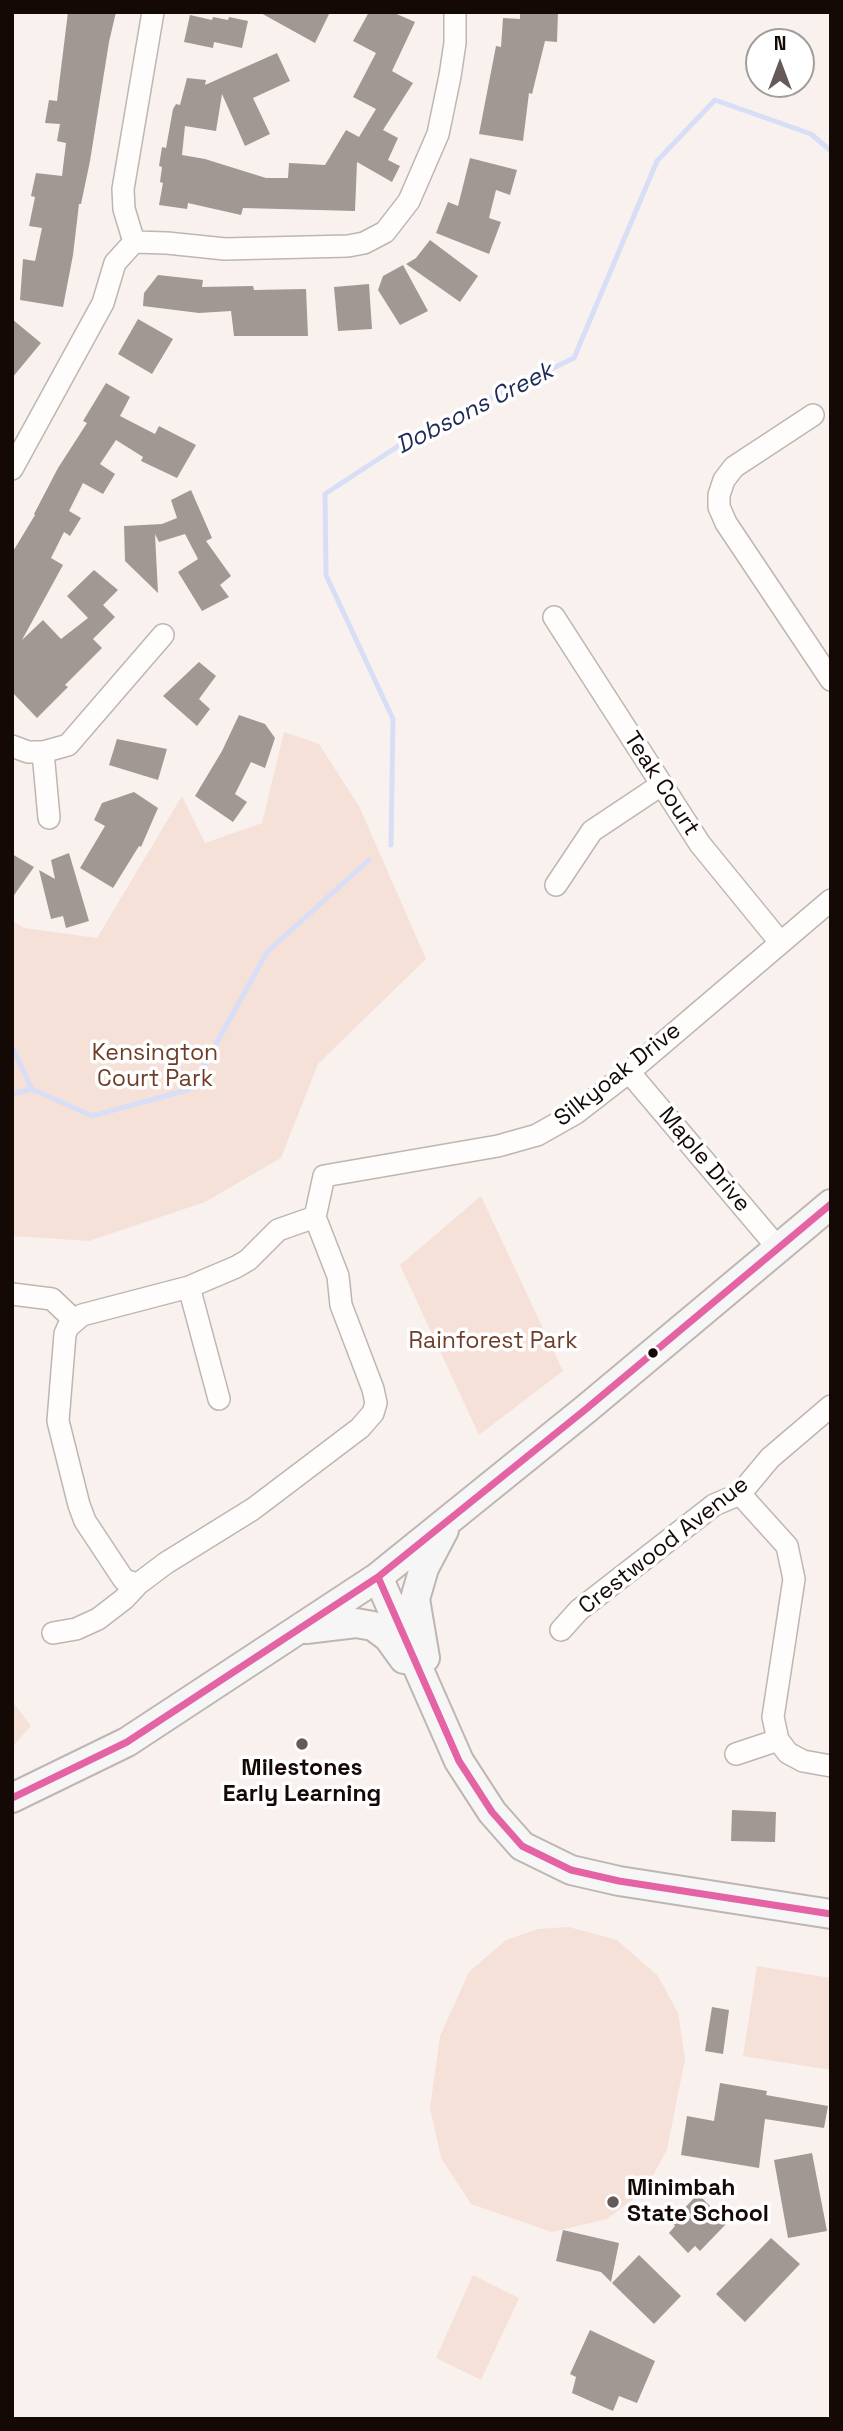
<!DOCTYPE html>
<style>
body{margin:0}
#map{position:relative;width:843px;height:2431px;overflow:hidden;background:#f9f1ee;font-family:"Space Grotesk",sans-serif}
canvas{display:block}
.frame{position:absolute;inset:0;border:14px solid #150905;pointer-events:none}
.north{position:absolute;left:745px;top:28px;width:70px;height:70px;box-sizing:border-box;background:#fff;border:2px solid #a19d9b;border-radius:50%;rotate:0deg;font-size:19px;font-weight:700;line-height:28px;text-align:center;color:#150905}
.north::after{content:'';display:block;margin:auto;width:24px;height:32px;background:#655a57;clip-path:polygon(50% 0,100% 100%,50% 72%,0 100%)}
</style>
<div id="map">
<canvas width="843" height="2431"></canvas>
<div class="frame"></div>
<div class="north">N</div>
</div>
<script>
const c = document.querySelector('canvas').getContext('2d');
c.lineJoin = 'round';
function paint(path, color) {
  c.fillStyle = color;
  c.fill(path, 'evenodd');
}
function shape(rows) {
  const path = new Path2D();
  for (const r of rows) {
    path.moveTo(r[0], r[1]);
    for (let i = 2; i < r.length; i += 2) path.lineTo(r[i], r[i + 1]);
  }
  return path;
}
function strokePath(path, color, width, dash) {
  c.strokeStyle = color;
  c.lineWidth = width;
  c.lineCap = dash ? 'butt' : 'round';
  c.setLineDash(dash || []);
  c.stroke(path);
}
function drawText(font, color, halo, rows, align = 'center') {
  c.font = font + ' "Space Grotesk",sans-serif';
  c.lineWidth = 7;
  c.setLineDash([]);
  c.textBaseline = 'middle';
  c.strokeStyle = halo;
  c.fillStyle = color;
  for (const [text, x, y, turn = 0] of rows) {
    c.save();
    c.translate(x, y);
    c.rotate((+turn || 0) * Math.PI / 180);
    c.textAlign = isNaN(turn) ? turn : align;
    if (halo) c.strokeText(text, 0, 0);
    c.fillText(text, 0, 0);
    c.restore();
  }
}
const green = shape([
 [284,732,319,744,359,806,426,959,318,1064,281,1158,205,1202,89,1241,12,1236,12,921,25,928,97,938,182,796,205,843,262,823],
 [481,1196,563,1371,479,1435,400,1265],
 [12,1701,31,1726,12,1747],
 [569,1927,617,1940,658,1976,678,2013,685,2059,667,2150,645,2190,607,2219,552,2232,471,2204,441,2158,430,2108,440,2036,469,1972,506,1940,538,1929],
 [757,1966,831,1978,831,2070,743,2056],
 [473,2275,519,2298,481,2380,436,2358]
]);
const stream = shape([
 [391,845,393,719,326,575,325,494,415,435,574,358,657,161,715,100,811,134,831,151],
 [12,1047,32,1089],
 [12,1094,32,1089,92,1116,191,1089,267,952,369,860]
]);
const building = shape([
 [68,12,116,12,109,42,90,161,81,204,79,204,73,255,63,307,20,300,23,259,35,261,42,228,29,226,35,197,31,196,36,173,62,176,66,143,57,141,60,124,45,123,49,100,57,101],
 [259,12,330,12,315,43],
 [369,12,392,12,415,22,392,71,413,83,383,130,398,138,388,160,400,166,392,182,357,162,355,211,243,208,241,215,188,203,187,209,159,205,163,183,160,182,162,167,159,166,162,147,166,148,173,109,176,104,180,105,187,78,206,80,205,85,277,53,290,81,253,98,270,134,245,146,222,94,216,131,185,126,182,155,205,159,266,178,288,178,289,163,325,165,346,130,359,137,376,109,353,97,376,53,353,41],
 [520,12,558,12,557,42,545,41,532,94,529,93,523,141,479,134,496,46,501,47,503,18,520,19],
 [190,15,212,20,213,17,228,20,229,17,248,21,242,48,214,42,213,48,184,42],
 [470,158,517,170,510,195,496,190,489,218,501,222,489,254,436,233,448,202,458,206],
 [430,240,478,276,460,302,406,264,416,258],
 [403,265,428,311,400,325,378,290,383,276],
 [158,275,203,280,202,287,253,286,254,290,306,289,308,336,234,336,231,311,199,313,143,306,144,293],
 [369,284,372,329,338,331,334,287],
 [12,319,41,343,12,378],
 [138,319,173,339,152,374,118,354],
 [106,383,130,397,120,416,155,434,159,426,196,445,177,478,141,461,143,457,116,440,100,464,115,474,103,494,83,483,69,511,81,518,70,536,64,532,51,558,63,565,22,640,43,620,61,639,88,618,67,596,94,570,118,590,103,605,115,617,93,639,102,648,65,685,68,687,37,718,12,692,12,553,35,515,34,514,58,468,87,423,83,421],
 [191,490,212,538,206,541,231,576,220,585,229,597,202,611,178,572,198,559,185,534,159,542,155,534,158,593,125,561,124,526,162,524,177,518,171,500],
 [199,662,216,676,199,699,210,709,197,726,163,696],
 [239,715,265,724,275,738,265,768,251,762,235,794,247,802,233,822,195,796,222,751],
 [117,739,167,749,158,780,109,765],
 [134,792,158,808,141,847,139,846,113,888,80,868,105,826,94,820,102,803],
 [69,853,89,921,66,928,63,916,51,919,39,870,55,879,51,860],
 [12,854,34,867,12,898],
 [732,1810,776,1812,775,1842,731,1841],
 [712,2007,729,2010,723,2054,705,2051],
 [720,2083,767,2091,766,2095,828,2106,824,2128,765,2119,759,2168,681,2155,687,2116,714,2121],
 [812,2153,827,2231,788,2238,774,2160],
 [698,2194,727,2223,700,2251,695,2246,688,2253,669,2233,675,2226,671,2222],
 [563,2230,619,2243,611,2282,601,2272,556,2261],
 [771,2238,800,2264,745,2322,716,2294],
 [639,2255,681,2296,654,2324,612,2283],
 [590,2330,655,2361,637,2403,619,2396,613,2411,572,2393,576,2377,570,2374]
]);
const street = shape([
 [134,242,167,243,225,249,348,246,364,243,385,232,409,201,438,134,450,76,455,43,455,12],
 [813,415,734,467,724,480,719,495,719,507,726,523,831,680],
 [12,469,103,303,115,263,134,242,124,209,123,189,153,12],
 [554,617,700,844,780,942],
 [12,746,28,752,43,752,68,745,163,635],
 [43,752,49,818],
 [556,885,592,831,661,785],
 [629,1072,778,1248],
 [315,1217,338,1276,341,1305,373,1389,376,1403,373,1413,360,1428,253,1509,166,1563,138,1584,124,1580,85,1521,79,1505,58,1421,65,1334,68,1327,82,1315,189,1287,236,1267,248,1260,278,1230,315,1217],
 [315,1217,324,1176,498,1146,537,1135,576,1113,629,1072,831,900],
 [189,1287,219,1399],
 [12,1294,52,1299,74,1320],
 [740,1494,787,1546,794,1579,773,1717,778,1740,788,1753,803,1761,831,1766],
 [561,1630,579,1610,714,1505,740,1494,770,1458,831,1406],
 [53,1633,76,1629,98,1619,124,1599,138,1584],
 [736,1754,778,1740]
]);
const secondary = shape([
 [378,1577,459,1761,492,1812,522,1846,571,1870,619,1881,831,1914],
 [306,1629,356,1623,373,1626,388,1637,404,1659],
 [425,1658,415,1599,424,1568,444,1530],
 [12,1798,127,1742,378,1577,586,1409,831,1204]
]);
const bus1 = shape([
 [378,1577,459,1761,492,1812,522,1846,571,1870,619,1881,831,1914],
 [12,1798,127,1742,378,1577,586,1409,831,1204]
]);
const markers = [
 [653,1353,6,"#150905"],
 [302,1744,7,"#655a57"],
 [613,2202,7,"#655a57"]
];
const streetNames = [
 ["Teak Court",661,784,57],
 ["Silkyoak Drive",618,1075,-38],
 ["Maple Drive",704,1160,50],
 ["Crestwood Avenue",664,1546,-38]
];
const parkNames = [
 ["Kensington",155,1054],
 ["Court Park",155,1080],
 ["Rainforest Park",493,1342]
];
const poiNames = [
 ["Milestones",302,1769],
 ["Early Learning",302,1795],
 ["Minimbah",627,2189,"left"],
 ["State School",627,2215,"left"]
];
const waterNames = [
 ["Dobsons Creek",475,409,-27]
];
paint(green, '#f6e1d9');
strokePath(stream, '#d7def6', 5);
paint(building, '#a19894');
strokePath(street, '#bfb5b1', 24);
strokePath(secondary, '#bfb5b1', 32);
strokePath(street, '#fefdfc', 21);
strokePath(secondary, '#f6f6f7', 28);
strokePath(bus1, '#e463a4', 7);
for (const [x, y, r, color] of markers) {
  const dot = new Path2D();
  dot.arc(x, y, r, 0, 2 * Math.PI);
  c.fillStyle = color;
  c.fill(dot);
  strokePath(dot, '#fff', 2.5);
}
drawText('23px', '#150905', '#fff', streetNames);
drawText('23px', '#6f3c27', '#fff', parkNames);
drawText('bold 23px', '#150905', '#fff', poiNames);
drawText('italic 24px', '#1e2b56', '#fff', waterNames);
</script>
